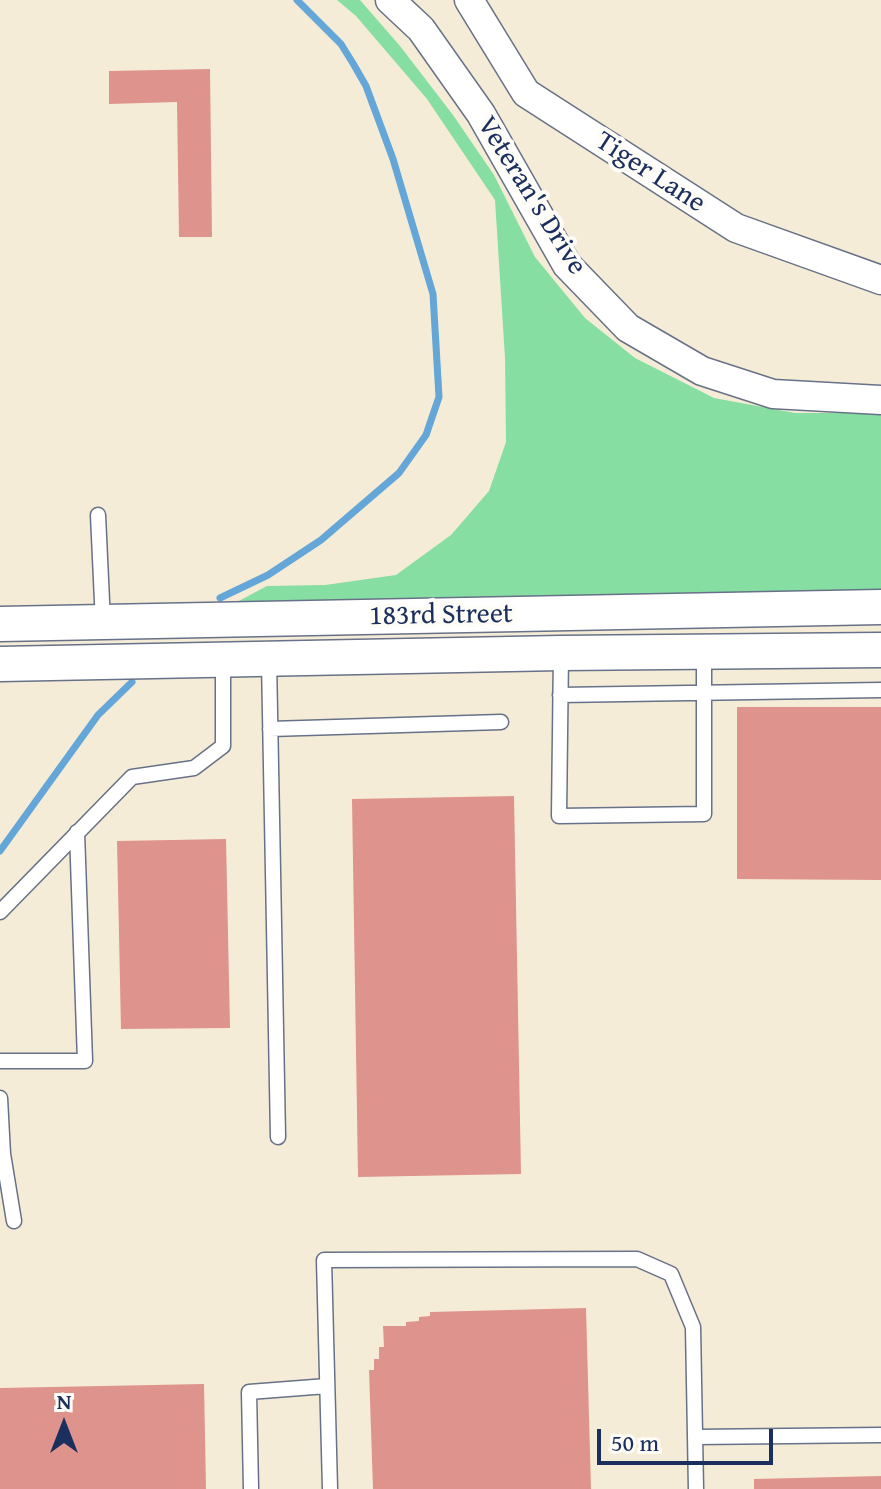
<!DOCTYPE html>
<style>
body{margin:0}
#map{position:relative;width:881px;height:1489px;overflow:hidden;background:#f5ecd7;font-family:"Gentium Book Plus",serif}
canvas{display:block}
.north{position:absolute;left:24px;top:1385px;width:80px;height:80px;-webkit-text-stroke:6px #fdfcf7;paint-order:stroke;rotate:0deg;font-size:22px;font-weight:700;line-height:32px;text-align:center;color:#1b2f5e}
.north::after{content:'';display:block;margin:auto;width:28px;height:36px;background:#1b2f5e;clip-path:polygon(50% 0,100% 100%,50% 72%,0 100%)}
.scale{position:absolute;left:597px;top:1429px;width:176px;height:36px;box-sizing:border-box;border:4px solid #1b2f5e;border-top:0;padding-left:10px;font-size:24px;line-height:28px;white-space:nowrap;color:#1b2f5e;-webkit-text-stroke:6px #fdfcf7;paint-order:stroke}
</style>
<div id="map">
<canvas width="881" height="1489"></canvas>
<div class="north">N</div>
<div class="scale">50 m</div>
</div>
<script>
const c = document.querySelector('canvas').getContext('2d');
c.lineJoin = 'round';
function paint(path, color) {
  c.fillStyle = color;
  c.fill(path, 'evenodd');
}
function shape(rows) {
  const path = new Path2D();
  for (const r of rows) {
    path.moveTo(r[0], r[1]);
    for (let i = 2; i < r.length; i += 2) path.lineTo(r[i], r[i + 1]);
  }
  return path;
}
function strokePath(path, color, width, dash) {
  c.strokeStyle = color;
  c.lineWidth = width;
  c.lineCap = dash ? 'butt' : 'round';
  c.setLineDash(dash || []);
  c.stroke(path);
}
function drawText(font, color, halo, rows, align = 'center') {
  c.font = font + ' "Gentium Book Plus",serif';
  c.lineWidth = 8;
  c.setLineDash([]);
  c.textBaseline = 'middle';
  c.strokeStyle = halo;
  c.fillStyle = color;
  for (const [text, x, y, turn = 0] of rows) {
    c.save();
    c.translate(x, y);
    c.rotate((+turn || 0) * Math.PI / 180);
    c.textAlign = isNaN(turn) ? turn : align;
    if (halo) c.strokeText(text, 0, 0);
    c.fillText(text, 0, 0);
    c.restore();
  }
}
const green = shape([
 [337,0,360,0,400,46,453,115,494,175,535,257,585,318,635,358,714,398,795,413,881,413,881,592,233,604,267,586,325,585,396,575,451,535,489,491,506,442,505,358,495,200,427,99,356,16]
]);
const stream = shape([
 [220,598,268,575,321,540,399,473,426,435,439,397,433,294,393,159,366,86,354,65,341,44,297,0],
 [0,851,98,715,132,682]
]);
const building = shape([
 [210,69,212,237,179,237,177,102,109,104,109,71],
 [737,707,881,707,881,880,737,879],
 [514,796,521,1174,358,1177,352,799],
 [226,839,230,1028,121,1029,117,841],
 [586,1308,591,1489,373,1489,369,1370,374,1370,374,1359,379,1359,379,1347,384,1347,383,1326,406,1326,406,1322,419,1321,419,1317,430,1316,430,1312],
 [204,1384,206,1489,0,1489,0,1388],
 [881,1476,881,1489,754,1489,754,1479]
]);
const service = shape([
 [98,515,103,623],
 [561,653,559,816,704,814,704,652],
 [269,660,278,1137],
 [560,695,881,690],
 [270,729,501,722],
 [0,912,132,777,194,768,223,746,223,660],
 [0,1061,85,1061,77,832],
 [0,1098,3,1154,14,1221],
 [695,1437,881,1435],
 [251,1489,249,1392,327,1386],
 [330,1489,324,1260,637,1259,671,1274,693,1327,696,1489]
]);
const minor = shape([
 [390,0,421,29,481,114,567,265,628,328,702,371,773,394,881,400],
 [469,0,526,93,736,228,881,280]
]);
const tertiary = shape([
 [0,624,881,607],
 [0,664,561,653,881,650]
]);
const streetNames = [
 ["Tiger Lane",650,173,33],
 ["Veteran's Drive",531,196,58],
 ["183rd Street",441,616,-1]
];
paint(green, '#86dea2');
strokePath(stream, '#63a6d7', 7);
paint(building, '#de938c');
strokePath(service, '#677188', 17);
strokePath(minor, '#677188', 31);
strokePath(tertiary, '#677188', 37);
strokePath(service, '#fff', 14);
strokePath(minor, '#fff', 28);
strokePath(tertiary, '#fff', 34);
drawText('28px', '#1b2f5e', '#fdfcf7', streetNames);
</script>
